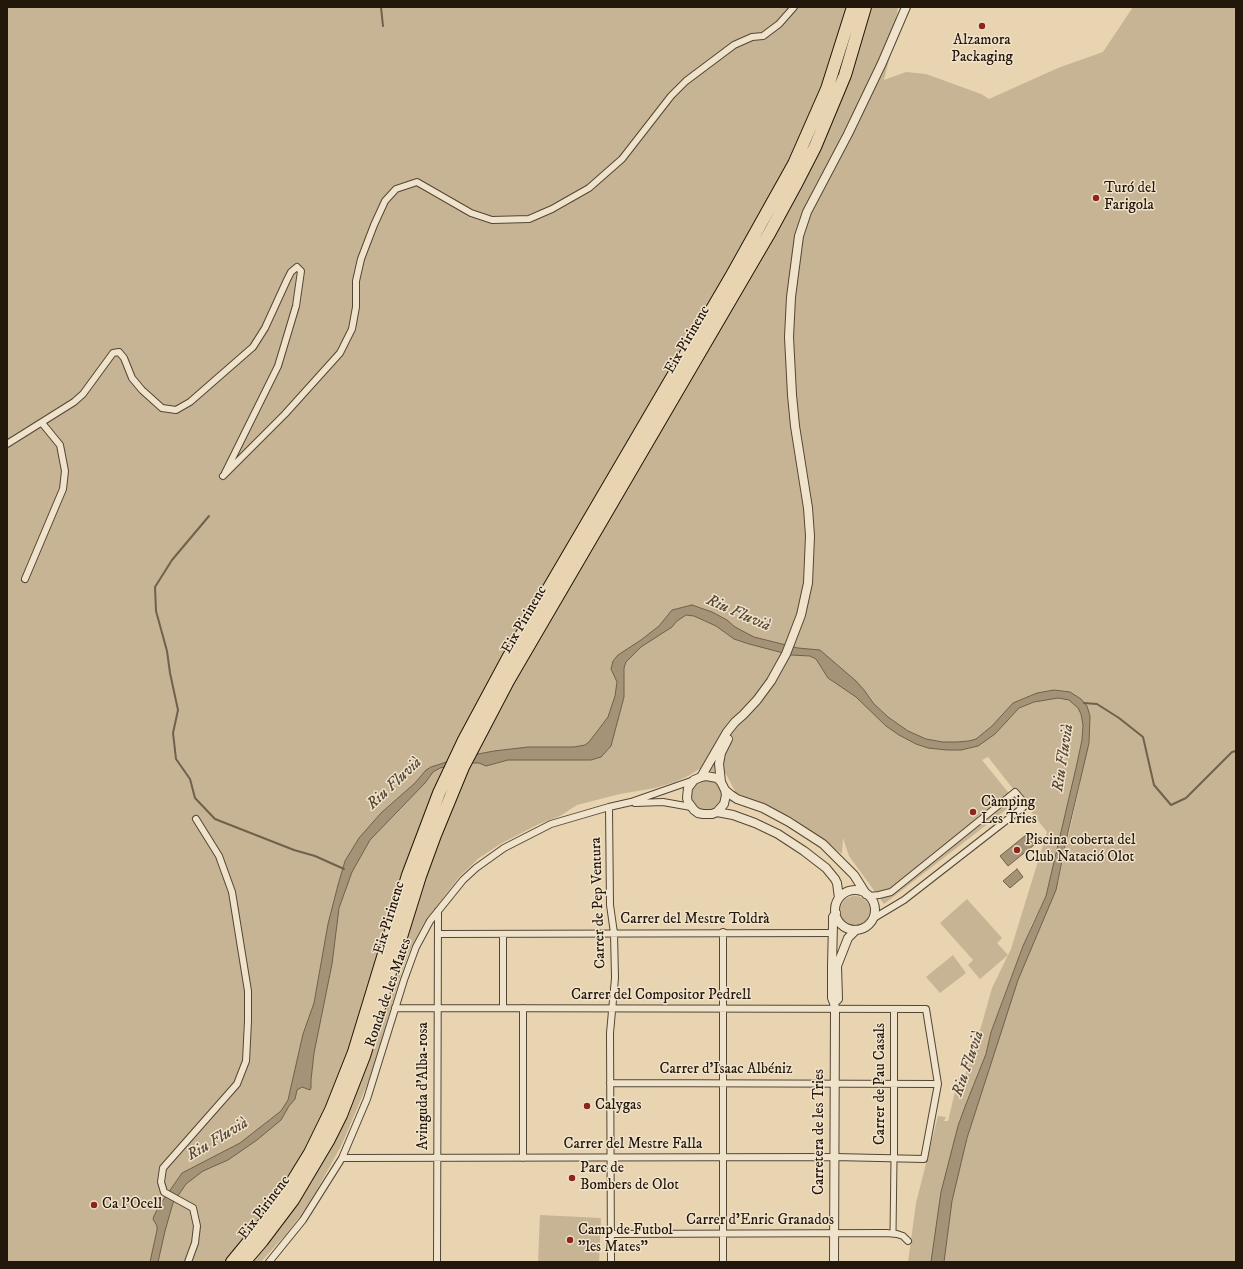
<!DOCTYPE html>
<meta charset="utf-8">
<style>
body{margin:0}
#map{position:relative;width:1243px;height:1269px;overflow:hidden;background:#e8d4b0;font-family:"IM FELL DW Pica",serif}
canvas{display:block}
.frame{position:absolute;inset:0;border:8px solid #23160a;pointer-events:none}
</style>
<div id="map">
<canvas width="1243" height="1269"></canvas>
<div class="frame"></div>
</div>
<script>
const c = document.querySelector('canvas').getContext('2d');
c.lineJoin = 'round';
function paint(path, color) {
  c.fillStyle = color;
  c.fill(path, 'evenodd');
}
function shape(rows) {
  const path = new Path2D();
  for (const r of rows) {
    if (r.length === 3) {
      path.moveTo(r[0] + r[2], r[1]);
      path.arc(r[0], r[1], r[2], 0, 2 * Math.PI);
      continue;
    }
    path.moveTo(r[0], r[1]);
    for (let i = 2; i < r.length; i += 2) path.lineTo(r[i], r[i + 1]);
  }
  return path;
}
function strokePath(path, color, width, dash) {
  c.strokeStyle = color;
  c.lineWidth = width;
  c.lineCap = dash ? 'butt' : 'round';
  c.setLineDash(dash || []);
  c.stroke(path);
}
function drawText(font, color, halo, rows, align = 'center') {
  c.font = font + ' "IM FELL DW Pica",serif';
  c.lineWidth = 3;
  c.setLineDash([]);
  c.textBaseline = 'middle';
  c.strokeStyle = halo;
  c.fillStyle = color;
  for (const [text, x, y, turn = 0] of rows) {
    c.save();
    c.translate(x, y);
    c.rotate((+turn || 0) * Math.PI / 180);
    c.textAlign = isNaN(turn) ? turn : align;
    if (halo) c.strokeText(text, 0, 0);
    c.fillText(text, 0, 0);
    c.restore();
  }
}
const green = shape([
 [7,7,898,7,889,60,884,80,906,72,926,74,981,94,989,99,1058,68,1103,52,1133,7,1236,7,1236,1262,908,1262,916,1203,938,1116,946,1117,944,1121,948,1121,958,1079,964,1080,974,1041,977,1041,992,988,1011,949,1047,832,988,757,982,760,1016,802,884,904,849,856,843,838,842,854,793,818,736,793,726,774,699,769,688,776,675,782,655,788,620,794,577,805,560,816,539,824,502,843,479,858,459,877,424,923,409,952,399,980,372,1073,342,1144,317,1190,301,1215,286,1234,261,1262,7,1262],
 [1073,703,1087,706,1080,784,1058,882,989,1041,991,1031,1008,986,1032,924,1046,896,1066,815,1082,740,1083,725,1081,714,1079,708],
 [706,795,15],
 [855,911,15],
 [967,899,1002,938,997,943,1008,955,980,979,968,965,973,960,940,923],
 [953,955,966,973,940,993,926,977],
 [540,1215,601,1218,599,1262,538,1262]
]);
const water = shape([
 [692,605,712,612,727,620,735,627,754,637,798,648,820,650,856,681,864,690,874,704,888,717,908,731,926,739,943,742,957,742,969,741,976,739,992,726,1013,703,1037,693,1054,690,1070,692,1081,699,1087,706,1090,716,1089,743,1068,832,1056,890,1018,980,967,1138,952,1201,944,1262,931,1262,941,1192,958,1126,966,1104,986,1054,991,1032,1023,946,1046,896,1076,768,1082,740,1083,725,1081,714,1078,708,1069,700,1058,698,1034,702,1019,708,995,734,978,746,961,750,947,750,928,748,916,744,899,735,886,726,856,697,828,678,816,659,810,656,791,655,749,644,734,639,716,626,694,616,686,615,677,621,672,627,641,647,626,662,624,668,624,697,611,746,601,757,591,760,508,760,486,766,479,763,463,763,440,768,433,772,425,783,370,840,352,872,339,908,332,964,314,1053,311,1080,311,1088,310,1090,302,1087,297,1090,295,1099,289,1106,281,1120,257,1140,228,1160,203,1171,186,1184,173,1203,165,1231,158,1262,150,1262,157,1230,157,1226,153,1219,154,1216,159,1206,182,1173,240,1143,281,1111,288,1100,303,1034,314,1003,328,924,338,885,345,861,359,838,381,813,415,783,426,770,431,767,462,757,494,751,528,747,574,747,585,745,589,742,608,717,615,696,617,682,611,669,613,661,618,655,641,640,659,626,672,610,692,605],
 [1026,835,1034,845,1008,866,1000,856,1026,835],
 [1017,869,1023,877,1010,888,1003,881,1017,869]
]);
const stream = shape([
 [381,7,383,26],
 [209,516,172,560,155,587,156,611,167,651,170,673,178,710,173,733,176,759,190,779,195,798,215,819,294,850,315,856,344,869],
 [1084,703,1097,704,1119,718,1143,737,1154,785,1171,805,1186,798,1232,752,1236,751]
]);
const pedestrian = shape([
 [893,1233,894,1159]
]);
const minor = shape([
 [7,444,74,402,83,394,113,353,119,352,124,358,132,378,142,390,162,408,176,410,190,402,253,347,265,328,287,280,291,272,297,267,301,271,296,306,278,366,225,473],
 [223,476,285,414,340,353,352,329,356,307,356,281,361,259,374,225,385,201,396,189,417,182,471,213,492,220,529,219,552,209,589,188,622,159,671,96,686,81,734,45,752,37,763,36,779,24,794,7],
 [25,579,63,489,65,471,60,445,42,423],
 [635,803,663,802,691,807],
 [609,807,610,905,614,933,615,978,610,1033,611,1262],
 [869,896,879,895,891,892,1015,792,1026,805,904,900,874,918],
 [438,934,833,933],
 [503,1008,503,934],
 [894,1009,894,1159],
 [610,1083,938,1084],
 [342,1158,834,1157,924,1159,938,1084,926,1009,395,1008],
 [523,1158,523,1008],
 [611,1234,886,1233,897,1234,903,1236,908,1241],
 [188,1262,195,1243,197,1226,193,1208,164,1192,161,1182,163,1168,237,1084,246,1061,248,1021,248,991,232,892,219,856,196,819],
 [269,1262,303,1220,342,1158,367,1099,404,980,416,947,430,921,463,880,476,868,504,848,551,824,609,807,631,802,694,780],
 [437,1262,438,911],
 [723,1262,723,932]
]);
const tertiary = shape([
 [701,777,727,732,735,722,743,715,757,700,771,681,786,654,801,615,808,583,810,536,808,508,795,426,792,395,789,337,791,297,799,236,807,212,848,134,882,63,906,7],
 [721,782,719,764,721,753,728,739],
 [725,790,726,795,724,804,717,812,712,814,703,814,698,813,694,810,688,802,687,798,688,788,694,780,701,777,706,776,717,778,721,782,725,790,731,795,737,799,763,808,789,822,823,844,854,875,866,894],
 [717,812,733,815,755,823,778,834,804,851,826,868,835,879,837,883,839,898],
 [855,910,20],
 [834,1003,838,999,837,966,848,938,856,930],
 [834,1262,835,1009,834,1003,832,998,832,966,833,924,833,917,836,913]
]);
const motorway = shape([
 [232,1262,265,1222,280,1202,310,1153,331,1110,354,1052,408,875,439,793,464,740,508,658,732,275,794,164,827,89,853,7],
 [244,1262,262,1241,293,1200,328,1141,341,1115,364,1056,420,876,435,835,463,767,508,681,770,232,795,186,815,147,845,75,865,7]
]);
const markers = [
 [982,26,4,"#8f2418"],
 [1096,198,4,"#8f2418"],
 [973,812,4,"#8f2418"],
 [1017,850,4,"#8f2418"],
 [587,1106,4,"#8f2418"],
 [572,1178,4,"#8f2418"],
 [94,1205,4,"#8f2418"],
 [570,1240,4,"#8f2418"]
];
const poiNames = [
 ["Alzamora",982,41,"center"],
 ["Packaging",982,58,"center"],
 ["Turó del",1104,189],
 ["Farigola",1104,206],
 ["Càmping",981,803],
 ["Les Tries",981,820],
 ["Piscina coberta del",1025,841],
 ["Club Natació Olot",1025,858],
 ["Calygas",595,1106],
 ["Parc de",580,1169],
 ["Bombers de Olot",580,1186],
 ["Ca l'Ocell",102,1205],
 ["Camp de Futbol",578,1231],
 ["\"les Mates\"",578,1248]
];
const streetNames = [
 ["Eix Pirinenc",688,340,-60],
 ["Eix Pirinenc",525,620,-60],
 ["Carrer de Pep Ventura",599,903,-92],
 ["Eix Pirinenc",390,918,-73],
 ["Carrer del Mestre Toldrà",695,920],
 ["Ronda de les Mates",389,993,-71],
 ["Carrer del Compositor Pedrell",661,996],
 ["Carrer d'Isaac Albéniz",726,1070],
 ["Carrer de Pau Casals",881,1084,-90],
 ["Avinguda d'Alba-rosa",424,1086,-90],
 ["Carretera de les Tries",820,1132,-90],
 ["Carrer del Mestre Falla",633,1145],
 ["Eix Pirinenc",265,1208,-53],
 ["Carrer d'Enric Granados",760,1221]
];
const waterNames = [
 ["Riu Fluvià",738,614,24],
 ["Riu Fluvià",1064,758,-81],
 ["Riu Fluvià",395,784,-43],
 ["Riu Fluvià",969,1064,-71],
 ["Riu Fluvià",218,1140,-31]
];
paint(green, '#c7b494');
paint(water, '#a59378');
strokePath(water, '#71614c', 1);
strokePath(stream, '#71614c', 2);
strokePath(pedestrian, '#544634', 7);
strokePath(minor, '#544634', 8);
strokePath(tertiary, '#544634', 10);
strokePath(motorway, '#23160a', 14);
strokePath(pedestrian, '#f0e3cc', 5);
strokePath(minor, '#f0e3cc', 6);
strokePath(tertiary, '#f0e3cc', 8);
strokePath(motorway, '#e8d4b0', 12);
for (const [x, y, r, color] of markers) {
  const dot = new Path2D();
  dot.arc(x, y, r, 0, 2 * Math.PI);
  c.fillStyle = color;
  c.fill(dot);
  strokePath(dot, '#f0e3cc', 1.5);
}
drawText('15px', '#23160a', '#f0e3cc', poiNames, 'left');
drawText('15px', '#23160a', '#f0e3cc', streetNames);
drawText('italic 16px', '#574836', '#f0e3cc', waterNames);
</script>
